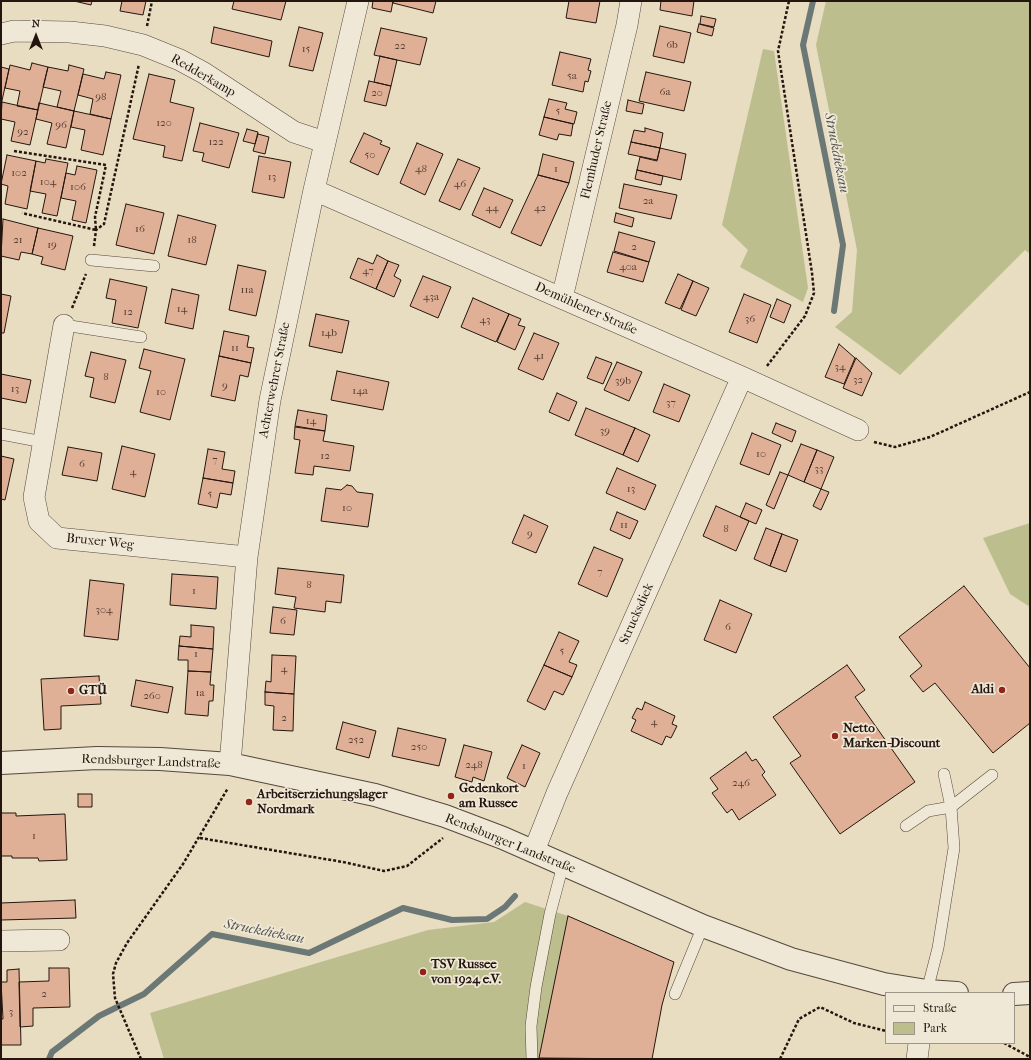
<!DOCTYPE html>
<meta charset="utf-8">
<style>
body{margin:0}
#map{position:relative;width:1031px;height:1060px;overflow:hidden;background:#e8dcc1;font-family:"IM FELL French Canon",serif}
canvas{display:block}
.frame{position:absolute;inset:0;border:2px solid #24160f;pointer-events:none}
.legend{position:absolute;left:885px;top:992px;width:130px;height:52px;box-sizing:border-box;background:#f0e8d7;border:1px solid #9e9487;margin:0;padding:5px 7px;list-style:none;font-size:12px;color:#24160f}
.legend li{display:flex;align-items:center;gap:8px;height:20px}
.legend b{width:20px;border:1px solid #9e9487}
.north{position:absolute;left:16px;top:16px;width:40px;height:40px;-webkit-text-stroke:3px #f0e8d7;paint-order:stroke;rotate:0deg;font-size:11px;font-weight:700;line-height:16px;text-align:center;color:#24160f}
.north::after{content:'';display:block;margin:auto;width:14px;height:18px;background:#24160f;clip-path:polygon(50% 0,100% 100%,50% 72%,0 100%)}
</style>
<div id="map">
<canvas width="1031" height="1060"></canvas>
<div class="frame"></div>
<ul class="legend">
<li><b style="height:5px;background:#f0e8d7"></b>Straße</li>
<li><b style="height:11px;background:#bdbe8e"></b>Park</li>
</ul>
<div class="north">N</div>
</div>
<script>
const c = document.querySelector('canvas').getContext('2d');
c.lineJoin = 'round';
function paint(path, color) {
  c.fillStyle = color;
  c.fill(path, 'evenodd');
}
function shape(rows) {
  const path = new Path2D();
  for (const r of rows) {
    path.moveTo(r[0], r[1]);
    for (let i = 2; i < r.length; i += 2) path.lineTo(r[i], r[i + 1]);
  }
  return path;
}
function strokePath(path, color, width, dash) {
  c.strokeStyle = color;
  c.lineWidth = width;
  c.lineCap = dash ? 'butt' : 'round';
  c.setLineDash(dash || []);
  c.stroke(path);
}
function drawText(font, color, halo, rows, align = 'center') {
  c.font = font + ' "IM FELL French Canon",serif';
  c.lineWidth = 3.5;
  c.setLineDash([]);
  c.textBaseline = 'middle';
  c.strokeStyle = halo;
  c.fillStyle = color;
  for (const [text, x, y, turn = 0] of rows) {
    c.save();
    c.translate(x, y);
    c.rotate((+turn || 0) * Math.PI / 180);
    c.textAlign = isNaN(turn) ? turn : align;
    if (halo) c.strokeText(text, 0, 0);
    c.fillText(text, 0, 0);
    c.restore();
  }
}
const green = shape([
 [826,1,1030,1,1030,254,1025,250,900,375,835,327,852,312,857,250,816,45],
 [763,49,774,51,808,288,803,302,740,267,748,250,722,225],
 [1030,523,1030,607,1010,594,983,538],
 [525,902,568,916,540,1059,164,1059,150,1013,428,930,494,922]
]);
const stream = shape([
 [813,1,803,45,843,245,834,311],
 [49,1059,52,1052,99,1016,144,994,212,934,309,953,403,908,452,920,487,919,505,907,515,896]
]);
const building = shape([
 [74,1,92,1,91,5,74,1],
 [122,1,146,1,143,15,120,11,122,1],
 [234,1,286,1,281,20,232,9,234,1],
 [373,1,393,1,391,12,372,8,373,1],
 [393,1,436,1,433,13,393,3,393,1],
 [569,1,600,1,596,23,566,18,569,1],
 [661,1,694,1,692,16,660,10,661,1],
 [701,16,716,19,714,27,700,24,701,16],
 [699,24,714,28,712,36,697,32,699,24],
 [660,26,691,33,684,63,653,56,660,26],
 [214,27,272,41,269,57,211,43,214,27],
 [299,27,323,33,313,71,289,66,299,27],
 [381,28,427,38,420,65,374,55,381,28],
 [560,52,591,59,588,70,591,71,588,82,585,81,583,92,552,85,560,52],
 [380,56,397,60,391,86,374,82,380,56],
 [32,63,48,67,38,110,17,106,20,91,5,88,10,65,30,70,32,63],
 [69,65,84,69,74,111,57,107,61,91,43,87,48,67,68,71,69,65],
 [1,67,9,69,1,105,1,67],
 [106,72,121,75,111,119,90,114,93,99,78,95,83,74,104,79,106,72],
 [646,72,691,82,684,111,639,101,646,72],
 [149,74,175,80,170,102,194,108,182,161,163,157,165,146,133,139,149,74],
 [369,81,391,86,386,106,364,101,369,81],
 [549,99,567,103,565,109,577,112,574,124,544,117,549,99],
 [628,100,644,104,642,114,626,111,628,100],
 [2,102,38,110,30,145,11,141,15,122,1,119,2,102],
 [39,103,74,111,66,148,47,144,52,123,36,119,39,103],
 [74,111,111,119,103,155,81,150,85,130,71,127,74,111],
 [544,117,573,124,571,136,559,134,557,140,539,135,544,117],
 [200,123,239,133,229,168,202,161,204,153,193,151,200,123],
 [645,128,663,133,660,148,631,142,634,130,645,132,645,128],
 [247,129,258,132,255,144,243,141,247,129],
 [364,133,382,141,380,144,390,148,378,175,350,162,364,133],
 [258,134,269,137,265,154,253,151,258,134],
 [631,142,660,148,657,160,628,154,631,142],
 [417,143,443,154,425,195,400,183,417,143],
 [660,148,686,154,681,180,637,170,640,157,657,161,660,148],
 [543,154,574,162,569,183,538,175,543,154],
 [7,155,36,161,27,209,5,204,8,186,1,184,7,155],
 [259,156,291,162,284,198,252,192,259,156],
 [46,159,68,163,57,216,42,213,46,194,30,191,36,161,45,163,46,159],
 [458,159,480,168,460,210,439,201,458,159],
 [77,166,97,170,86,223,72,220,76,201,61,198,66,173,75,175,77,166],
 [637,170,663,176,661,185,635,179,637,170],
 [538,175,569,183,541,246,511,233,538,175],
 [624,184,677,195,671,219,619,208,624,184],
 [484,188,513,200,500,228,472,215,484,188],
 [126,204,164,213,154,254,116,245,126,204],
 [616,213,634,218,632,227,614,222,616,213],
 [178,215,216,225,206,265,168,256,178,215],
 [3,219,38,228,32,254,21,252,19,260,1,256,3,219],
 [38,228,73,236,65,270,41,264,43,257,32,254,38,228],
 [619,232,655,242,649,262,614,251,619,232],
 [613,252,649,262,643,282,607,272,613,252],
 [377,255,388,261,376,289,350,278,358,258,373,264,377,255],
 [388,261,399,265,394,276,401,280,394,297,376,289,388,261],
 [238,265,266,271,256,316,229,310,238,265],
 [678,274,693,281,680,309,665,303,678,274],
 [423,276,451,287,438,318,410,306,423,276],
 [110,279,147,287,138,328,112,323,116,300,106,298,110,279],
 [693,281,709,288,696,316,681,310,693,281],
 [172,289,199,295,193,329,165,323,172,289],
 [1,294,11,296,4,333,1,333,1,294],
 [744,294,771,305,757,343,729,332,744,294],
 [473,298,509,314,496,342,461,327,473,298],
 [777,299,791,305,784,323,770,317,777,299],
 [316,314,349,321,342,353,309,346,316,314],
 [509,314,521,319,518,325,525,327,515,350,497,342,509,314],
 [224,331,249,336,247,347,254,348,251,363,219,356,224,331],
 [534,333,559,343,543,380,518,369,534,333],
 [839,344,855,358,844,384,825,377,839,344],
 [144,349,185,359,170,420,140,412,151,371,139,368,144,349],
 [91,352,126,360,115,403,90,397,94,378,85,376,91,352],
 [219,356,251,363,248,377,240,375,235,401,211,396,219,356],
 [596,357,612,363,603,384,587,378,596,357],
 [856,358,872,373,862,396,843,388,856,358],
 [617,362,642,372,629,401,604,390,617,362],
 [337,371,389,382,383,410,331,400,337,371],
 [1,374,31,380,26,403,1,398,1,374],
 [664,384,690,395,679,422,653,412,664,384],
 [557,393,577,402,569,421,549,412,557,393],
 [586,408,635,428,623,455,575,435,586,408],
 [298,410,327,415,325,431,295,426,298,410],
 [776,423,796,431,792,442,772,433,776,423],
 [295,427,325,431,323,441,354,446,350,471,314,466,313,475,295,473,300,440,294,439,295,427],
 [635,428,650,435,638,462,623,455,635,428],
 [752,433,781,445,769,475,740,464,752,433],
 [801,444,817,450,804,482,788,475,801,444],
 [122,446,155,454,145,497,112,489,122,446],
 [68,447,102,453,97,481,62,475,68,447],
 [208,449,225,452,222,469,235,471,233,483,203,478,208,449],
 [817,450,834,457,821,489,804,482,817,450],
 [1,456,14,459,5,500,1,499,1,456],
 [617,468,656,485,645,510,606,493,617,468],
 [780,472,788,475,774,509,766,505,780,472],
 [203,478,233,483,231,495,220,493,217,508,198,504,203,478],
 [347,485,352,486,357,492,373,494,368,527,321,521,326,488,341,490,347,485],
 [821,489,829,492,821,510,813,506,821,489],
 [746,503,762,510,756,524,740,517,746,503],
 [716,506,749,521,736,551,703,536,716,506],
 [617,512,638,521,630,539,610,530,617,512],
 [524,515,548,526,536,553,512,543,524,515],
 [766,528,782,534,770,566,754,559,766,528],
 [782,534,798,540,786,572,770,566,782,534],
 [594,547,623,559,607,597,578,584,594,547],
 [278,568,344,575,341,603,326,601,325,612,294,608,296,597,275,594,278,568],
 [172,574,218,577,216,609,170,605,172,574],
 [90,580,124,584,118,640,84,636,90,580],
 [964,586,1030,668,1030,723,993,753,935,683,923,692,910,676,922,666,899,637,964,586],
 [720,600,752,614,736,653,704,640,720,600],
 [273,607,297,610,294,635,270,633,273,607],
 [191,625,214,627,213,649,179,646,180,636,191,637,191,625],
 [559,632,579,641,569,662,577,665,572,677,544,665,559,632],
 [179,646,213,649,211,672,188,671,188,660,178,660,179,646],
 [272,655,296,656,294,694,265,692,266,681,271,682,272,655],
 [544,665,572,677,563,695,554,691,545,710,527,701,544,665],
 [847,665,865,690,855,697,915,782,840,834,790,763,801,756,773,717,847,665],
 [188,671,211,672,210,685,214,685,213,701,209,701,208,716,185,714,188,671],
 [99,676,101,704,61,706,61,729,44,730,41,679,99,676],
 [136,680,173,687,168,713,131,706,136,680],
 [265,692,294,694,293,731,273,730,274,706,265,705,265,692],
 [645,702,675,716,672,724,677,726,671,738,666,736,662,745,631,731,636,720,632,718,637,708,642,710,645,702],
 [343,722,376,731,369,758,336,749,343,722],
 [398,728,446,739,439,766,392,756,398,728],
 [464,745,492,752,484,781,473,777,472,782,455,777,464,745],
 [522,745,540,753,525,787,507,778,522,745],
 [746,752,752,761,756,759,765,772,762,775,776,795,739,820,732,809,727,813,712,793,718,789,710,778,746,752],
 [78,794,92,794,92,807,78,807,78,794],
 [1,813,16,813,16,816,65,814,67,860,39,861,38,858,12,858,12,856,1,856,1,813],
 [75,900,76,918,1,920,1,903,75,900],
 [568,916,674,962,662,1005,652,1059,539,1058,568,916],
 [49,968,69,968,70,1007,33,1008,33,1026,20,1027,19,982,49,981,49,968],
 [19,969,21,1045,1,1045,1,1019,3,1019,1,982,7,982,7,970,19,969]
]);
const path = shape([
 [147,26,152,1],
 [14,151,106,165,95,217,96,230,22,213],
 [94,246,96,230,104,224,139,64],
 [72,308,86,274],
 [767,366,805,316,814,293,812,273,778,51,789,1],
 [874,442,895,447,930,437,1030,392],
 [200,838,343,862,384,871,407,866,443,838],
 [1004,1043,1030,1057],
 [141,1059,115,998,113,974,116,963,127,943,183,864,228,788],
 [780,1059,799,1019,820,1007,854,1023,886,1031]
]);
const service = shape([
 [91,260,154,266],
 [64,325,141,337],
 [1,434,43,442],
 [906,826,928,811,951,807,992,775],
 [927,991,938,948,954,848,951,807,944,774],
 [675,994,703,926],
 [532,1059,531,1026,536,987,550,914,563,865]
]);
const minor = shape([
 [1,34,14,31,70,32,105,36,143,45,180,60,204,73,294,132,324,142],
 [314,190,742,377,858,430],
 [562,298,627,25,631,1],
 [64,325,34,497,39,521,57,538,247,557],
 [230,764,247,557,270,400,314,190,358,1],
 [534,851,557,793,742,377],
 [1,941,59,940],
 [917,1059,919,1043]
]);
const tertiary = shape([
 [1,763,97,758,160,759,230,764,375,795,445,816,503,838,703,926,791,959,884,984,927,991,957,993],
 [1014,994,1030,993]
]);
const markers = [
 [1002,690,4,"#8f2418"],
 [71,691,4,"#8f2418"],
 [835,736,4,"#8f2418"],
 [451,796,4,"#8f2418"],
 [249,802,4,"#8f2418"],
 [423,972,4,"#8f2418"]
];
const numberNames = [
 ["6b",672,45],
 ["22",400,46],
 ["15",306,49],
 ["5a",572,76],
 ["6a",665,92],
 ["20",377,93],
 ["98",101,97],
 ["5",558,111],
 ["120",164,123],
 ["96",61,125],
 ["92",23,132],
 ["122",216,142],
 ["50",370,155],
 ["48",421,169],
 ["1",556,169],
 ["102",19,173],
 ["13",272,177],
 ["104",48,182],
 ["46",460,184],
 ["106",78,187],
 ["2a",648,201],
 ["44",492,208],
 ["42",540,208],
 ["16",140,229],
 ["21",18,240],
 ["18",192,240],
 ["19",52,245],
 ["2",634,247],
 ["40a",628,267],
 ["47",368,271],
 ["11a",247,290],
 ["43a",431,297],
 ["14",182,309],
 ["12",128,312],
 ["36",750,319],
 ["43",485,320],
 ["14b",329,333],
 ["11",235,348],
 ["41",539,356],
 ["34",840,367],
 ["8",106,377],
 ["32",858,380],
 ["39b",623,381],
 ["9",225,386],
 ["13",15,389],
 ["14a",360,391],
 ["10",161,392],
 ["37",671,403],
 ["14",311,421],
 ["39",605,431],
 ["10",761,454],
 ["12",325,456],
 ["7",215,460],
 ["6",82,464],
 ["33",819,469],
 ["4",133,472],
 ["13",631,489],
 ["5",210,494],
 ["10",347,508],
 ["11",624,525],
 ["8",726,529],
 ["9",530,534],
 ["7",600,572],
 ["8",309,585],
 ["1",194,591],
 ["304",104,610],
 ["6",283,621],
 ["6",728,627],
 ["5",562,651],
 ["1",196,654],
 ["4",284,669],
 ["1a",200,693],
 ["260",152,696],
 ["2",284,718],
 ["4",654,722],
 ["252",356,740],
 ["250",419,747],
 ["248",474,765],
 ["1",524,766],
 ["246",741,783],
 ["1",34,836],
 ["2",44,994],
 ["3",11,1012]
];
const streetNames = [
 ["Redderkamp",203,76,30],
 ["Flemhuder Straße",597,150,-77],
 ["Demühlener Straße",586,309,24],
 ["Achterwehrer Straße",275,380,-79],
 ["Bruxer Weg",100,542,6],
 ["Strucksdiek",637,614,-66],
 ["Rendsburger Landstraße",151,762,2],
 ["Rendsburger Landstraße",510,844,22]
];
const poiNames = [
 ["Aldi",994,690,"right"],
 ["GTÜ",79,691],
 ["Netto",843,729],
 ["Marken-Discount",843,744],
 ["Gedenkort",459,789],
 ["am Russee",459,804],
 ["Arbeitserziehungslager",257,795],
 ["Nordmark",257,810],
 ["TSV Russee",431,965],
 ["von 1924 e.V.",431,980]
];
const waterNames = [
 ["Struckdieksau",836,153,79],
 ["Struckdieksau",264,932,11]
];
paint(green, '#bdbe8e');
strokePath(stream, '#6b7876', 6);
paint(building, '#e0b096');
strokePath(building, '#24160f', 1);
strokePath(service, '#55483c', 12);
strokePath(minor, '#55483c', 22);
strokePath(tertiary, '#55483c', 24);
strokePath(path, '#24160f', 2.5, [3, 2]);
strokePath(service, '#f0e8d7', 11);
strokePath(minor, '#f0e8d7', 21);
strokePath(tertiary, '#f0e8d7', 22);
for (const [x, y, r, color] of markers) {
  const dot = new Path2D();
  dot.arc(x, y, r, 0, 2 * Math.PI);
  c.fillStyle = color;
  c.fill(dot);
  strokePath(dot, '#f0e8d7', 1.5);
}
drawText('11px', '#533c31', null, numberNames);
drawText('13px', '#24160f', '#f0e8d7', streetNames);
drawText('bold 13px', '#24160f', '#f0e8d7', poiNames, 'left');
drawText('italic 14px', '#4d4f4b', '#f0e8d7', waterNames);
</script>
